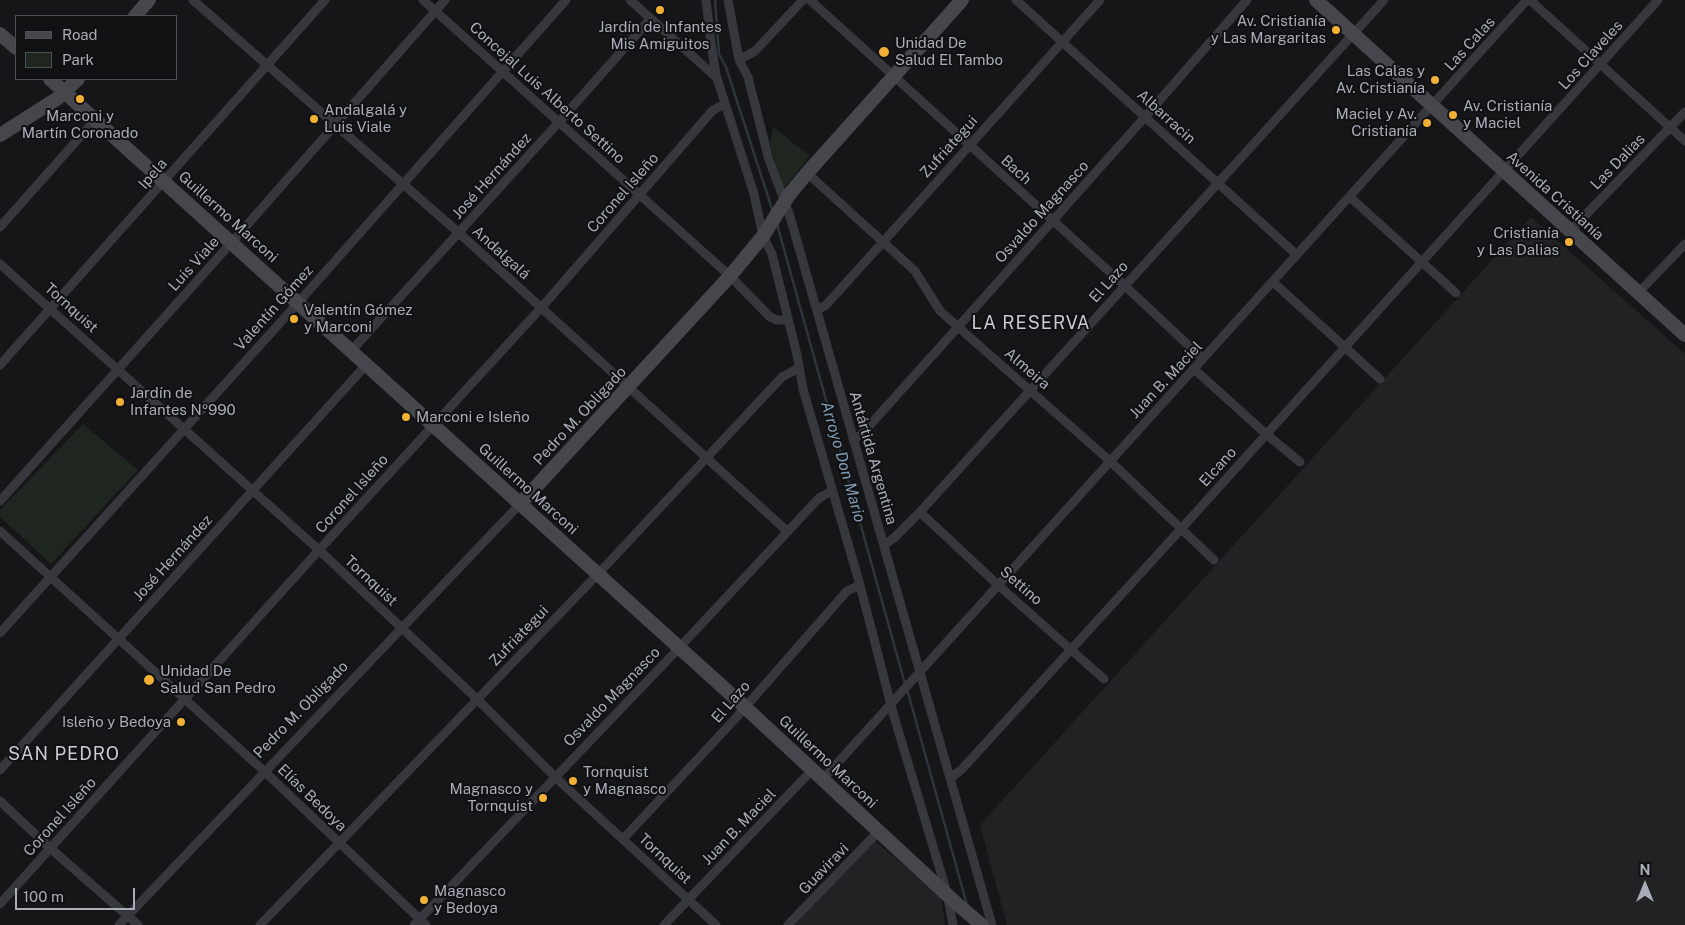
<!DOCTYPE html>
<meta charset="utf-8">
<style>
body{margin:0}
#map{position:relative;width:1685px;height:925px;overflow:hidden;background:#161618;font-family:"Public Sans",sans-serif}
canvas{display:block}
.legend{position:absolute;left:15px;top:15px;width:162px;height:65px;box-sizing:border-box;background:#111113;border:1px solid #4d4f55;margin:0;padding:6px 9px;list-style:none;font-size:15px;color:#a8adb8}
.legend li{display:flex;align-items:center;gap:10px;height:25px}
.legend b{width:25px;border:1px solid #4d4f55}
.north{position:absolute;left:1620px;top:860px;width:50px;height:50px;-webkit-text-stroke:4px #111113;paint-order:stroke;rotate:0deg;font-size:14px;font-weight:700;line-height:20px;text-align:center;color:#a8adb8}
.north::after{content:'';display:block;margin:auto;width:18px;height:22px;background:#a8adb8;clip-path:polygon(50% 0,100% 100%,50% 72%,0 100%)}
.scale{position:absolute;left:15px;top:888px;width:120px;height:22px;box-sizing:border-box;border:2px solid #a8adb8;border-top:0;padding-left:6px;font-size:15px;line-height:18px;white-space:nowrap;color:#a8adb8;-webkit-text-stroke:4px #111113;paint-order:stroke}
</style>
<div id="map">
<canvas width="1685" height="925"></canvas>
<ul class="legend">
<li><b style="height:6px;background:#45474d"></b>Road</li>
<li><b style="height:14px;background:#1e261f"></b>Park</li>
</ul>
<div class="north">N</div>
<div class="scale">100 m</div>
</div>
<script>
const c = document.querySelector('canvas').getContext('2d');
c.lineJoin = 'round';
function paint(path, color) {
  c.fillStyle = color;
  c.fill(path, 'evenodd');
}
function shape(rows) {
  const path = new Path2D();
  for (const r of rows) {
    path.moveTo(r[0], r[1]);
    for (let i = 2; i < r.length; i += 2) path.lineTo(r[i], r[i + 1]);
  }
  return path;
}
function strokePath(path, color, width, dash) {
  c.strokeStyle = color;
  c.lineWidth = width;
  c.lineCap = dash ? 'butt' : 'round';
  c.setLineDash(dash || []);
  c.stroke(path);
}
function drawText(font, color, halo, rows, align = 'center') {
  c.font = font + ' "Public Sans",sans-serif';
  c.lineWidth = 4;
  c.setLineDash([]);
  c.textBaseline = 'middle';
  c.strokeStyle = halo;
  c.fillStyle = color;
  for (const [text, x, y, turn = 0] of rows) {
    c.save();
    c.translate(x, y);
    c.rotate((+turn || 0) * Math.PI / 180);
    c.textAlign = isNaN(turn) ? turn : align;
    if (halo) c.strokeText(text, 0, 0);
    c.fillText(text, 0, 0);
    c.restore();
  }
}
const built = shape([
 [1531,217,1685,354,1685,925,1007,925,980,825],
 [869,836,941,897,945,925,783,925]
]);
const green = shape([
 [773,127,810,156,783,190,770,144],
 [83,424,138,470,51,564,0,517,0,510]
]);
const stream = shape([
 [715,0,719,54,726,67,773,212],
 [777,224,905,684],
 [907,689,967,905]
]);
const street = shape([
 [193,0,459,233,787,531],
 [423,0,730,276,770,317,777,320,788,320],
 [630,0,717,78],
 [706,0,711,43,716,75,754,194,763,236,772,254,797,355,803,389,860,585,893,713,947,893,953,925],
 [728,0,739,60,748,77,769,160,789,213,992,925],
 [810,0,1124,285,1203,359],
 [1016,0,1297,255],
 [1530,0,1685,141],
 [739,60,755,51,803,0],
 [807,173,915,271,940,311,1110,461,1214,560],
 [1350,197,1456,293],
 [0,227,95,120],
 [1570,231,1685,112],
 [0,264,319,550,477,699,555,777,716,925],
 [1273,282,1380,379],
 [1639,292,1685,244],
 [817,310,826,305,883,242,1100,0],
 [352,350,559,122,650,19],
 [0,365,325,0],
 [1194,369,1266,434,1300,462],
 [853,439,861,435,958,327,1145,117,1247,0],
 [0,501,232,242,445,0],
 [920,512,998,585,1104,679],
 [0,531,265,772,426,925],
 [884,545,894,538,920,512,1384,0],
 [0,633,289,313,566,0],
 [0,770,367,364],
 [951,778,962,769,1181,529,1658,0],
 [823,779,1527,0],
 [0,801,50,848,138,925],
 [623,839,734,720,847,591,860,585],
 [0,904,319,550,541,308,713,110,725,104],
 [119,925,520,504],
 [260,925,598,574,782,377,799,368],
 [414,925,679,648,819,498,832,491],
 [664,925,813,769],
 [788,925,879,831]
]);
const secondary = shape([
 [1316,0,1685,335],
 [135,16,149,0],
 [0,34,16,48],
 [50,79,735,698,957,904,982,925],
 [0,135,58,98,78,79],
 [520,504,730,276,763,236,789,195,807,173,962,0]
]);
const markers = [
 [660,10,5,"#f2b134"],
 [1336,30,5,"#f2b134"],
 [884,52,6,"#f2b134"],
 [1435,80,5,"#f2b134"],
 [80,99,5,"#f2b134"],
 [1453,115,5,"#f2b134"],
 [314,119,5,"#f2b134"],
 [1427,123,5,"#f2b134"],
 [1569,242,5,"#f2b134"],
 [294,319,5,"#f2b134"],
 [120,402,5,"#f2b134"],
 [406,417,5,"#f2b134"],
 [149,680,6,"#f2b134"],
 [181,722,5,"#f2b134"],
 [573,781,5,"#f2b134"],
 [543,798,5,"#f2b134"],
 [424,900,5,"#f2b134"]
];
const poiNames = [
 ["Av. Cristianía",1326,21,"right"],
 ["y Las Margaritas",1326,38,"right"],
 ["Jardín de Infantes",660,27,"center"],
 ["Mis Amiguitos",660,44,"center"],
 ["Unidad De",895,43],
 ["Salud El Tambo",895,60],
 ["Las Calas y",1425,71,"right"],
 ["Av. Cristianía",1425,88,"right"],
 ["Av. Cristianía",1463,106],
 ["y Maciel",1463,123],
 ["Andalgalá y",324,110],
 ["Luis Viale",324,127],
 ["Maciel y Av.",1417,114,"right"],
 ["Cristianía",1417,131,"right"],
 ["Marconi y",80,116,"center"],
 ["Martín Coronado",80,133,"center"],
 ["Cristianía",1559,233,"right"],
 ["y Las Dalias",1559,250,"right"],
 ["Valentín Gómez",304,310],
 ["y Marconi",304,327],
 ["Jardín de",130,393],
 ["Infantes Nº990",130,410],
 ["Marconi e Isleño",416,417],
 ["Unidad De",160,671],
 ["Salud San Pedro",160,688],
 ["Isleño y Bedoya",171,722,"right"],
 ["Tornquist",583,772],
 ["y Magnasco",583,789],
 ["Magnasco y",533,789,"right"],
 ["Tornquist",533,806,"right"],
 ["Magnasco",434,891],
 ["y Bedoya",434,908]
];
const streetNames = [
 ["Las Calas",1470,44,-48],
 ["Los Claveles",1591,55,-48],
 ["Concejal Luis Alberto Settino",547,93,42],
 ["Albarracin",1166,117,42],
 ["Zufriategui",949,147,-48],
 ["Las Dalias",1618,162,-46],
 ["Bach",1016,170,42],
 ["Ipela",153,174,-49],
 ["José Hernández",492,176,-48],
 ["Coronel Isleño",623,193,-49],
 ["Avenida Cristianía",1555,196,42],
 ["Osvaldo Magnasco",1042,212,-48],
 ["Guillermo Marconi",228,217,42],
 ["Andalgalá",501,253,42],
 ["Luis Viale",194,264,-48],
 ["El Lazo",1109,282,-48],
 ["Tornquist",71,308,42],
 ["Valentín Gómez",274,308,-48],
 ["Almeira",1027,369,41],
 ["Juan B. Maciel",1166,380,-47],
 ["Pedro M. Obligado",580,416,-47],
 ["Antártida Argentina",873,458,74],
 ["Elcano",1218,467,-48],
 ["Guillermo Marconi",528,489,42],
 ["Coronel Isleño",352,494,-48],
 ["José Hernández",173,558,-48],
 ["Tornquist",371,581,43],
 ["Settino",1021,586,41],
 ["Zufriategui",519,636,-46],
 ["Osvaldo Magnasco",612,697,-46],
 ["El Lazo",731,702,-49],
 ["Pedro M. Obligado",301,710,-46],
 ["Guillermo Marconi",828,762,43],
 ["Elías Bedoya",312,798,44],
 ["Coronel Isleño",60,817,-48],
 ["Juan B. Maciel",739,827,-46],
 ["Tornquist",665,859,43],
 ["Guaviravi",824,869,-46]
];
const waterNames = [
 ["Arroyo Don Mario",843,462,74]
];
const quarterNames = [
 ["LA RESERVA",1031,323],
 ["SAN PEDRO",64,754]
];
paint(built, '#222225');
paint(green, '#1e261f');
strokePath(stream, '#2c353c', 2.5);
strokePath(street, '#37383d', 9);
strokePath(secondary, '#45474d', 14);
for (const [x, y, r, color] of markers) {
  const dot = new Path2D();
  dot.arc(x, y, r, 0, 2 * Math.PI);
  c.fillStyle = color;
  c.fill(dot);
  strokePath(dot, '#111113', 2);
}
drawText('15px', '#a8adb8', '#111113', poiNames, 'left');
drawText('15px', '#a8adb8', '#111113', streetNames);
drawText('italic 16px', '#7f9bb3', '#111113', waterNames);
c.letterSpacing = '1px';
drawText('18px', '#c9ccd4', '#111113', quarterNames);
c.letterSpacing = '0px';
</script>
